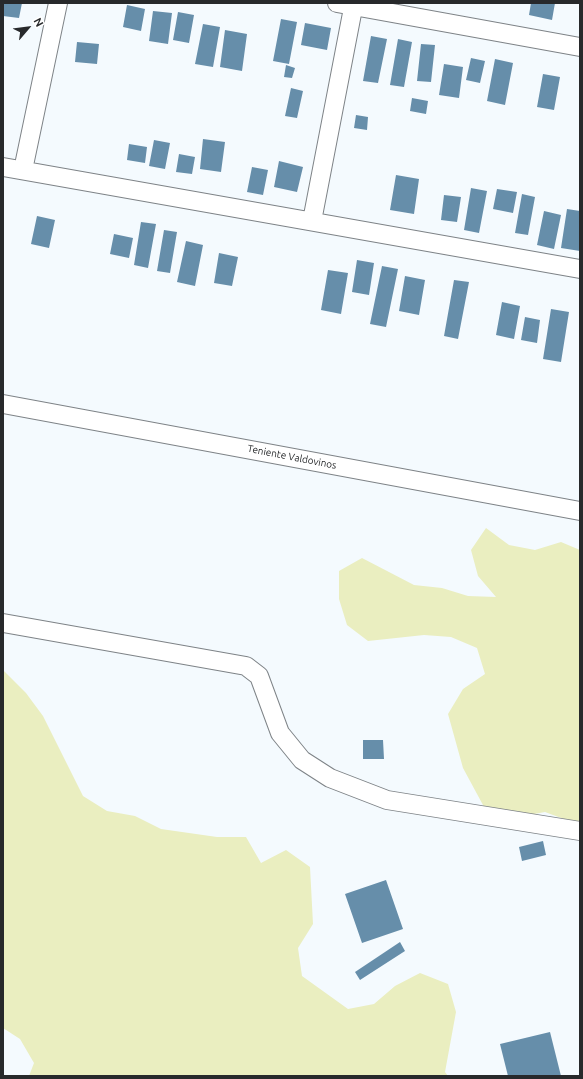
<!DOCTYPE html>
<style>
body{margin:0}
#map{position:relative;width:583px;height:1079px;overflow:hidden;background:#f4fafe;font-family:Ubuntu,sans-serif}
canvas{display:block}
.frame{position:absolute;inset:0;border:4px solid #27292b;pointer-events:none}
.north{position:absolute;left:8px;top:8px;width:40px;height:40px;-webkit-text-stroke:3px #fff;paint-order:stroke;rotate:62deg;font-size:11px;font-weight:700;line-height:16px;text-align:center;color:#27292b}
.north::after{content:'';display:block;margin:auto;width:14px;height:18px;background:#27292b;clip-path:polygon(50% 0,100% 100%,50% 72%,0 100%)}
</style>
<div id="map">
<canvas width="583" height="1079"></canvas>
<div class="frame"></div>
<div class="north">N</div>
</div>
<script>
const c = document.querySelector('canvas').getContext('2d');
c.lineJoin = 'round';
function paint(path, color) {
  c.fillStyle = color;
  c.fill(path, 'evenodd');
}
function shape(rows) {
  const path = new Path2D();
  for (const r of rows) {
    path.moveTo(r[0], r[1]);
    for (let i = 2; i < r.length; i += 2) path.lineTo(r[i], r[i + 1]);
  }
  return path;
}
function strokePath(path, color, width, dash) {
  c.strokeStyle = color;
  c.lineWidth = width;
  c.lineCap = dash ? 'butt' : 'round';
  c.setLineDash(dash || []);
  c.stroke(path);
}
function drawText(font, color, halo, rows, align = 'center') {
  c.font = font + ' Ubuntu,sans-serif';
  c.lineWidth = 4;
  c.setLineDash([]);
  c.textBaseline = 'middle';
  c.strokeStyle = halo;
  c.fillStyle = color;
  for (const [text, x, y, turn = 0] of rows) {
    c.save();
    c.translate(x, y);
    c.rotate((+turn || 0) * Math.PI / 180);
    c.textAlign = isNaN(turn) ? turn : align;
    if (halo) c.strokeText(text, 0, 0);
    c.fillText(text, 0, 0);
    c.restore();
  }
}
const green = shape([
 [486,528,509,545,535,550,561,542,580,550,580,829,572,822,545,812,518,817,490,818,463,768,448,714,463,689,485,674,477,648,451,637,424,635,368,641,347,625,339,599,339,571,362,558,414,585,442,588,468,596,496,597,478,576,471,550],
 [3,670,26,693,43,716,83,796,107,811,135,816,161,829,217,837,246,837,261,863,286,850,310,867,313,924,298,948,302,976,348,1009,374,1004,395,986,420,973,448,984,456,1012,445,1072,448,1076,29,1076,34,1063,20,1039,3,1028]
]);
const building = shape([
 [3,3,22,3,19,18,3,16],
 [531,3,555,3,552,20,529,15],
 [127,5,145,9,141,31,123,27],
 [153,11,172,13,168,44,149,41],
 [178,12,194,15,189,43,173,40],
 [281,19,297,22,289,64,273,61],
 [305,23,331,28,327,50,301,45],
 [203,24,220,27,213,67,195,64],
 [225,30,247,34,242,71,220,67],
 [371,36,387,39,378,83,363,81],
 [398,39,412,42,404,87,390,85],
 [77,42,99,44,97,64,75,62],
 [421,44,435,45,431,82,417,81],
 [471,58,485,61,480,83,466,80],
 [495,59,513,63,505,105,487,101],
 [444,64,463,67,459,98,439,95],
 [286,65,295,68,292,78,284,77],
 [543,74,560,77,554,110,537,107],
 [291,88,303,91,297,118,285,116],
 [412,98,428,101,426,114,410,111],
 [356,115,368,117,367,130,354,128],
 [203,139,225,142,221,172,200,169],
 [154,140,170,143,165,169,149,166],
 [129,144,147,147,145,163,127,160],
 [179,154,195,157,192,174,176,172],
 [279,161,303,167,297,192,274,187],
 [252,167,268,170,263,195,247,192],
 [396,175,419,179,414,214,390,210],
 [471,188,487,191,479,233,464,230],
 [497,189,517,192,513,213,493,209],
 [522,194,535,197,528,235,515,233],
 [444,195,461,197,457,222,441,220],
 [567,209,580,211,580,251,561,248],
 [544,211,561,215,554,249,537,245],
 [37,216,55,220,49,248,31,244],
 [141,222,156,224,148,268,134,265],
 [164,230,177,232,170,273,157,271],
 [114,234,133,238,129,258,110,254],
 [186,241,203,245,195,286,177,282],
 [219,253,238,257,232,286,214,283],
 [357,260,374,263,369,295,352,292],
 [382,266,398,269,386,327,370,324],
 [328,270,348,273,341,314,321,310],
 [405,276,425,280,419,315,399,311],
 [454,280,469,282,458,339,444,336],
 [502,302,520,306,514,339,496,335],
 [551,309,569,312,561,362,543,359],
 [525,317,540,320,537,343,521,340],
 [363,740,383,740,384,759,363,759],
 [543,841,546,855,522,861,519,847],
 [386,880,403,929,362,943,345,894],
 [400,942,405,951,360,980,355,972],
 [550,1032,561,1076,508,1076,500,1044]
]);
const minor = shape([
 [337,3,580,47],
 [3,167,580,269],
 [23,170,58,3],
 [312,221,354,3],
 [3,404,580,511],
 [3,623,246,666,259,676,280,733,302,760,330,778,387,800,580,831]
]);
const streetNames = [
 ["Teniente Valdovinos",292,457,11]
];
paint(green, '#eaeec0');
paint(building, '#668eaa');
strokePath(minor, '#7e8387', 20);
strokePath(minor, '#fff', 18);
drawText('10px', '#27292b', '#fff', streetNames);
</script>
